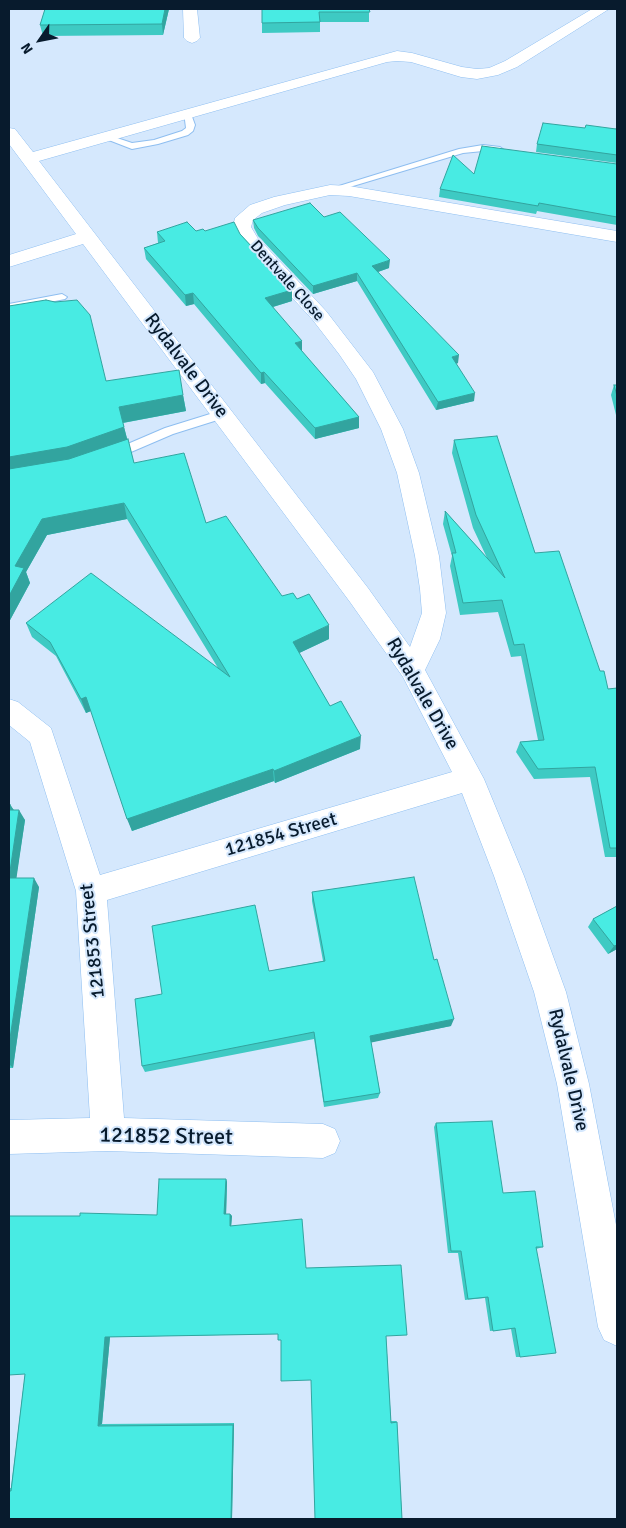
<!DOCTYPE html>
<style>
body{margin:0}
#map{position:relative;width:626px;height:1528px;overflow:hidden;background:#d5e8fd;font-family:Signika,sans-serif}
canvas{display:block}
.frame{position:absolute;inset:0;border:10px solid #081b2d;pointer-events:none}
.north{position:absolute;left:15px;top:15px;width:50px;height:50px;-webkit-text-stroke:4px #d5e8fd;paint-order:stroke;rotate:237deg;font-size:14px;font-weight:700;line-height:20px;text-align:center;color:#081b2d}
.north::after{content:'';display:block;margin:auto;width:18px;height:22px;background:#081b2d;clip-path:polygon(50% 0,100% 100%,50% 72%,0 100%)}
</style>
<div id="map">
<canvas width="626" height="1528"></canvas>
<div class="frame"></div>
<div class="north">N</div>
</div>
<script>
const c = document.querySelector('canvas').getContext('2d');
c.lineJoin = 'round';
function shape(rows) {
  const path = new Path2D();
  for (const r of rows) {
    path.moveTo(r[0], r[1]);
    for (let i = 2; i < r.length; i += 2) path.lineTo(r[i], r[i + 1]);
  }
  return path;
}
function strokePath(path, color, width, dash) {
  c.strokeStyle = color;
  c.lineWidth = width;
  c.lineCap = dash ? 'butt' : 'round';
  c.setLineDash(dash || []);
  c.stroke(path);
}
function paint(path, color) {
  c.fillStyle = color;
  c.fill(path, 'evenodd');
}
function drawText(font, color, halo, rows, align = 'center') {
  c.font = font + ' Signika,sans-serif';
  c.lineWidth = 4;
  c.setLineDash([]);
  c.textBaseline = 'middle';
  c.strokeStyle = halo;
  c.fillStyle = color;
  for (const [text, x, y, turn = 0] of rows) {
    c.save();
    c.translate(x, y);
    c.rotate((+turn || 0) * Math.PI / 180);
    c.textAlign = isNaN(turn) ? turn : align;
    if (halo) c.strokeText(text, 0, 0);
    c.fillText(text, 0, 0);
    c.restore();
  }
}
const service = shape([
 [184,112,191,114,195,125,193,131,188,135,158,144,132,149,101,137,105,134,132,143,154,140,182,131,186,128,184,112],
 [483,145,500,147,504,150,500,153,483,151,463,153,333,192,330,193,326,190,459,149,483,145],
 [62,294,67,297,65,299,9,310,9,304,62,294],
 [223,410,228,414,227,417,173,434,117,458,113,459,107,455,109,452,165,428,223,410]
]);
const minor = shape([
 [183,9,197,9,200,38,197,41,192,43,187,41,184,38,183,9],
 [592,9,609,9,517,67,498,75,477,79,461,77,411,62,397,61,387,62,39,161,368,588,410,647,422,613,420,589,415,556,397,473,381,429,356,379,339,354,312,319,242,244,233,227,235,218,250,205,274,197,330,185,349,186,617,231,617,242,349,196,330,195,285,205,262,213,253,220,251,227,257,237,326,311,373,372,403,429,419,473,439,556,446,613,440,639,425,670,484,779,524,876,566,992,589,1084,617,1230,617,1346,604,1340,598,1327,557,1084,534,992,494,876,462,793,107,900,124,1118,323,1124,335,1129,340,1141,335,1153,323,1158,108,1151,9,1154,9,1120,90,1118,76,891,30,742,9,725,9,699,18,702,51,728,100,875,452,772,403,677,350,602,83,244,9,267,9,255,76,234,9,144,9,128,15,129,33,152,397,51,412,53,462,67,477,69,489,68,505,61,592,9]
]);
const wall = shape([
 [45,9,169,9,163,35,43,36,40,25],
 [262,9,369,9,369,22,320,22,320,32,262,33],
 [617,127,617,163,536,152,537,144,585,128,616,129],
 [617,164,617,225,537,211,536,214,439,197,440,189,474,174],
 [324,217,389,268,378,272,458,363,456,364,474,401,436,410,357,281,313,294,258,236,254,228,253,220],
 [205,231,240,234,292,290,292,301,273,307,302,352,359,417,359,428,315,439,265,383,261,384,194,304,186,306,146,259,144,248,158,243,157,232],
 [9,306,106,381,183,395,186,411,123,423,127,439,134,463,206,523,282,596,297,599,329,639,299,653,330,706,360,749,275,783,274,781,132,831,91,711,86,713,56,656,32,637,26,623,218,668,127,519,47,535,26,572,30,583,9,622],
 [614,385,617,385,617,419,611,395],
 [454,440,535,553,600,671,608,689,617,688,617,857,605,857,590,777,534,779,516,752,520,742,538,740,521,656,511,657,498,612,460,615,450,566,452,556,443,524,445,511,487,558,473,528,452,453],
 [9,804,14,810,25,820,16,878,39,887,13,1068,9,1068],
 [312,892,434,960,451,1026,371,1042,380,1093,378,1098,324,1107,314,1039,145,1072,142,1066,162,994,269,971,323,961,312,901],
 [617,906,617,949,608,954,588,927,593,919],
 [436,1123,503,1193,543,1247,536,1249,520,1357,516,1357,511,1329,490,1331,485,1298,465,1300,458,1253,448,1253,434,1127],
 [226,1179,227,1182,226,1214,230,1214,232,1216,231,1226,306,1268,386,1336,391,1421,396,1421,397,1422,402,1519,311,1380,281,1340,278,1334,110,1337,102,1424,234,1423,232,1519,9,1519,9,1488,11,1488,25,1374,80,1216,157,1215]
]);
const shadedWall = shape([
 [165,9,169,9,163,35,162,24],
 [390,260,389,268,372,274,372,266],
 [357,273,357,281,313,294,313,286],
 [292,290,292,301,266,309,265,298],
 [193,293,194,304,186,306,185,295],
 [302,341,302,352,295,343],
 [459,355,458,363,451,365,452,357],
 [264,372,265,383,261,384,261,373],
 [475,393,474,401,436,410,438,402],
 [183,395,186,411,122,423,119,407],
 [359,417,359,428,315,439,315,428],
 [124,427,128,442,72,463,9,474,9,457],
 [124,503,127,519,47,535,26,572,30,583,9,622,9,596,15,566,42,519],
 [329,625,329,639,293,656,293,642],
 [86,697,91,711,86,713,81,699],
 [361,736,360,749,275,783,274,771],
 [273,769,274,781,132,831,127,819],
 [10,804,16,814,9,810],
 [19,810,25,820,15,888,9,878],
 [34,878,39,887,13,1068,9,1064,9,1045],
 [617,945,617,949,608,954,614,946],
 [454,1019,451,1026,369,1043,370,1036],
 [226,1179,227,1182,226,1217,224,1214],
 [230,1214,232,1216,231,1228,230,1226],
 [105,1337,110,1337,102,1424,98,1426],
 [234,1423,232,1519,231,1519,233,1425]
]);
const building = shape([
 [45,9,165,9,162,24,40,25,45,9],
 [262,9,369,9,370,12,319,12,320,22,262,23,262,9],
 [543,123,585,128,586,125,616,129,617,127,617,155,537,144,543,123],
 [482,146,617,164,617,217,539,203,538,206,440,189,453,155,474,174,482,146],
 [310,203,324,217,340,212,390,260,372,266,459,355,452,357,475,393,438,402,357,273,313,286,258,228,253,220,310,203],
 [187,222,196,231,203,229,205,231,234,222,240,234,292,290,265,298,302,341,295,343,359,417,315,428,264,372,261,373,193,293,185,295,144,248,165,241,157,232,187,222],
 [46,300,55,302,77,300,90,315,106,381,179,370,183,395,119,407,124,427,67,447,9,457,9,306,46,300],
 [614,385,617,385,617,396,614,385],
 [497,436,535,553,559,551,600,671,604,671,608,689,617,688,617,848,610,848,595,767,538,769,520,742,544,740,524,644,514,645,502,600,463,603,452,553,456,553,445,511,505,578,476,515,454,440,497,436],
 [128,439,134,463,184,453,206,523,226,516,282,596,293,593,297,599,309,594,329,625,293,642,330,706,341,701,361,736,274,771,273,769,127,819,86,697,81,699,50,642,26,623,91,573,230,677,124,503,42,519,15,566,24,568,9,596,9,469,69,459,128,439],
 [9,804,10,804,9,810,19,810,9,878,9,804],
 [414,877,434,960,437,959,454,1019,370,1036,380,1093,324,1102,314,1032,142,1066,135,999,162,994,152,926,255,905,269,971,325,961,312,892,414,877],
 [9,878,34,878,9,1045,9,878],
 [617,906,617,945,614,946,593,919,617,906],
 [492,1121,503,1193,535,1191,543,1247,536,1247,556,1353,520,1357,515,1328,493,1331,488,1297,468,1299,461,1251,451,1251,436,1123,492,1121],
 [159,1179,226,1179,224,1214,230,1214,230,1226,302,1219,306,1268,401,1265,407,1335,386,1336,391,1423,397,1422,402,1519,315,1519,311,1380,281,1381,281,1340,278,1340,278,1334,105,1337,98,1426,233,1425,231,1519,9,1519,9,1491,11,1491,25,1374,9,1375,9,1216,80,1216,80,1213,157,1215,159,1179]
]);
const farStreetnames = [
 ["Dentvale Close",287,281,48]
];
const streetNames = [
 ["Rydalvale Drive",186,366,53],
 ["Rydalvale Drive",422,694,60],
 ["121854 Street",281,835,-16],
 ["121853 Street",93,941,-96],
 ["Rydalvale Drive",568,1070,77]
];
const nearStreetnames = [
 ["121852 Street",166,1137,1]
];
strokePath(service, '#8ebef0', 2);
strokePath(minor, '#8ebef0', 1);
paint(service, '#fff');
paint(minor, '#fff');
paint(wall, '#3ecac3');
paint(shadedWall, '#32a49f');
paint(building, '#48ebe3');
strokePath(building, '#32a49f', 1);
drawText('16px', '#081b2d', '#d5e8fd', farStreetnames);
drawText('19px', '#081b2d', '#d5e8fd', streetNames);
drawText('22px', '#081b2d', '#d5e8fd', nearStreetnames);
</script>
